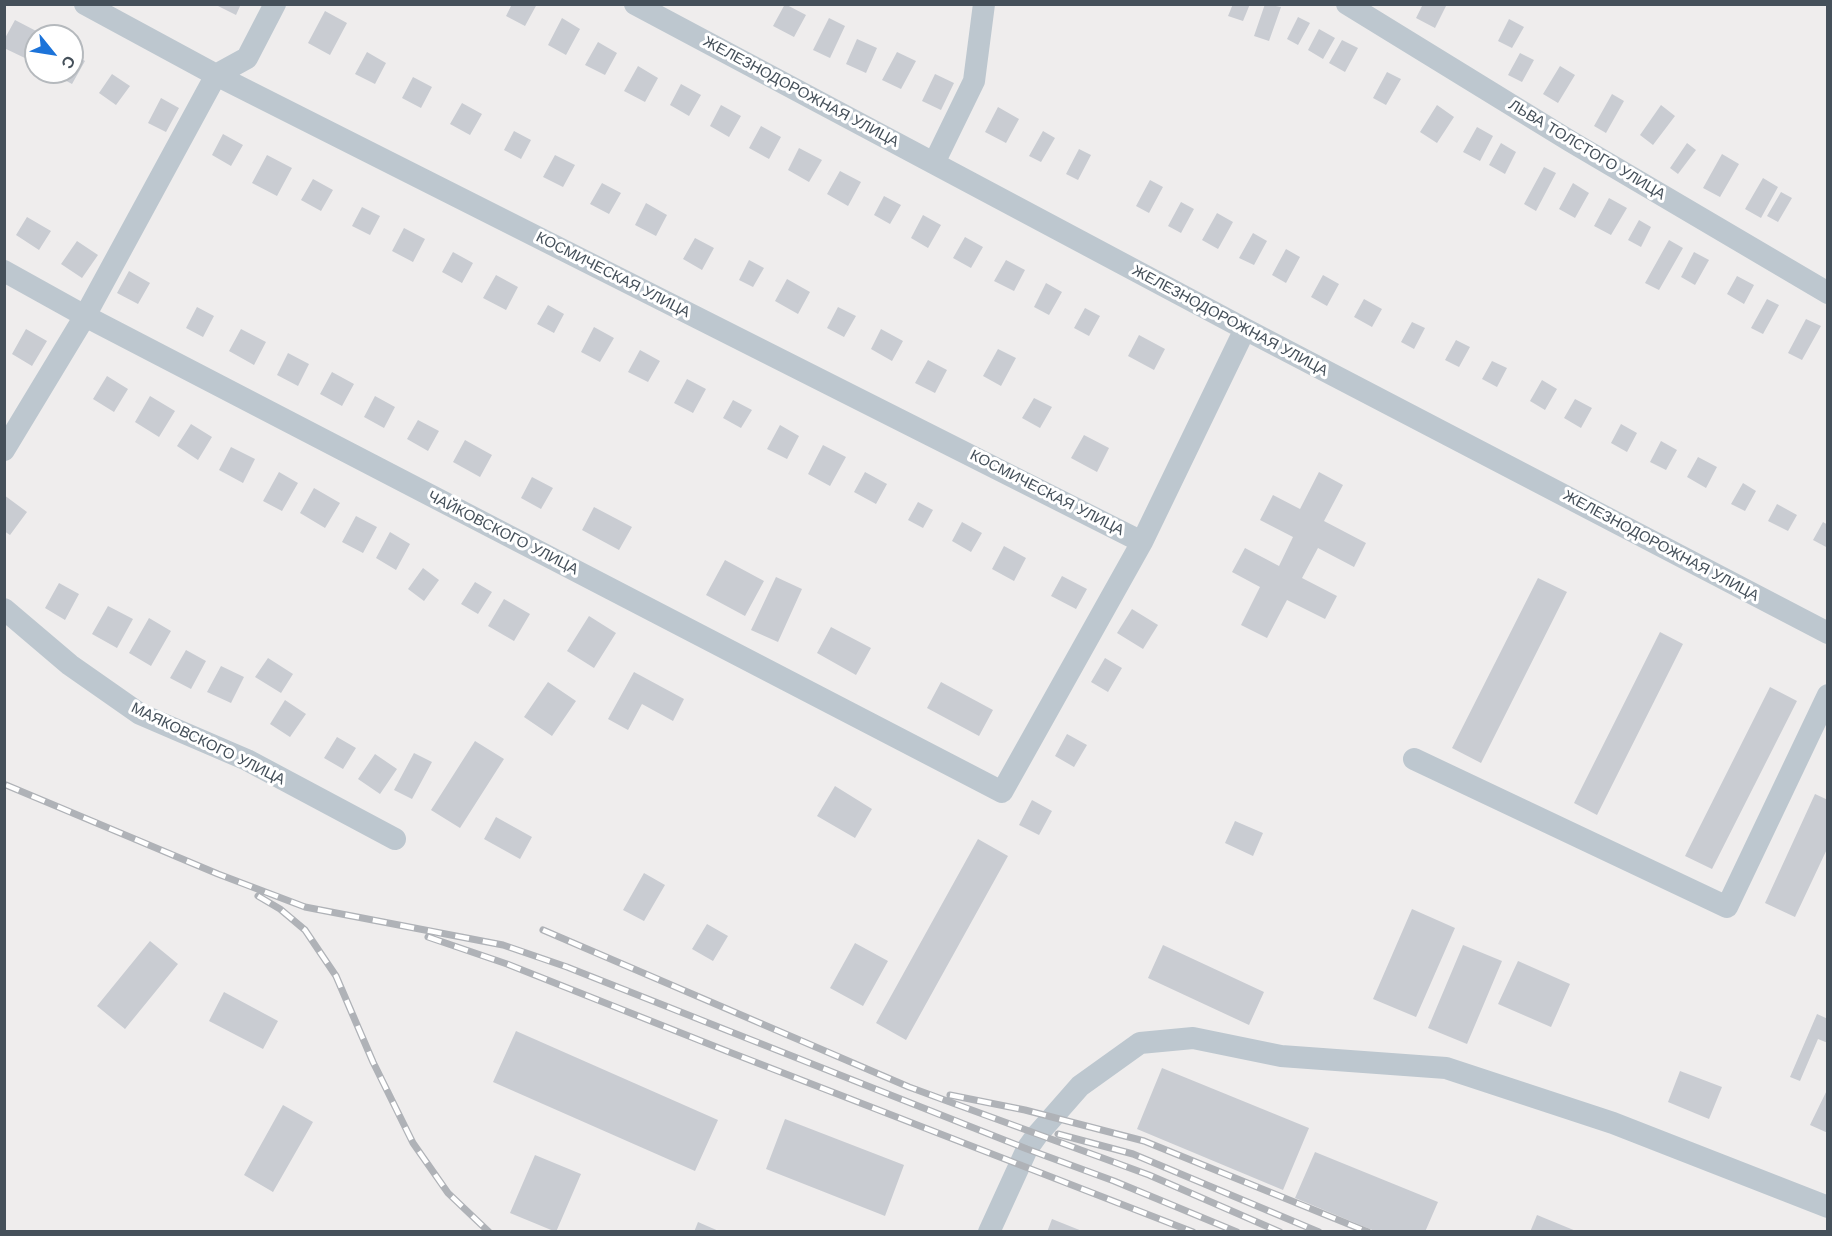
<!DOCTYPE html>
<html>
<head>
<meta charset="utf-8">
<style>
  body { margin:0 }
  #map { position:relative; width:1832px; height:1236px; overflow:hidden; background:#efeded; font-family:"Work Sans",sans-serif }
  canvas { display:block }
  .frame { position:absolute; inset:0; border:6px solid #45505a; pointer-events:none }
  .north { position:absolute; left:24px; top:24px; width:60px; height:60px; box-sizing:border-box; background:#fff; border:2px solid #b5b9bd; border-radius:50%; rotate:120deg; font-size:16px; font-weight:700; line-height:24px; text-align:center; color:#45505a }
  .north::after { content:''; display:block; margin:auto; width:21px; height:27px; background:#1c73d9; clip-path:polygon(50% 0,100% 100%,50% 72%,0 100%) }
</style>
</head>
<body>
<div id="map">
<canvas width="1832" height="1236"></canvas>
<div class="frame"></div>
<div class="north">С</div>
</div>
<script>
const ctx = document.querySelector('canvas').getContext('2d');
ctx.lineJoin = 'round';
function fillPath(path, color) {
  ctx.fillStyle = color;
  ctx.fill(path, 'evenodd');
}
function toPath(rows) {
  const path = new Path2D();
  for (const r of rows) {
    path.moveTo(r[0], r[1]);
    for (let i = 2; i < r.length; i += 2) path.lineTo(r[i], r[i + 1]);
  }
  return path;
}
function stroke(path, color, width, dash) {
  ctx.strokeStyle = color;
  ctx.lineWidth = width;
  ctx.lineCap = dash ? 'butt' : 'round';
  ctx.setLineDash(dash || []);
  ctx.stroke(path);
}
function label(font, color, halo, rows, align = 'center') {
  ctx.font = font + ' "Work Sans",sans-serif';
  ctx.lineWidth = 6;
  ctx.setLineDash([]);
  ctx.textBaseline = 'middle';
  ctx.strokeStyle = halo;
  ctx.fillStyle = color;
  for (const [text, x, y, turn = 0] of rows) {
    ctx.save();
    ctx.translate(x, y);
    ctx.rotate((+turn || 0) * Math.PI / 180);
    ctx.textAlign = isNaN(turn) ? turn : align;
    if (halo) ctx.strokeText(text, 0, 0);
    ctx.fillText(text, 0, 0);
    ctx.restore();
  }
}
const building = toPath([
  [214,4,241,4,236,15],
  [512,4,537,4,525,26,506,16],
  [785,4,806,15,794,37,773,26],
  [1233,4,1250,4,1243,21,1228,16],
  [1265,4,1281,7,1269,41,1254,36],
  [1423,4,1447,4,1435,28,1416,18],
  [325,11,347,23,330,55,308,43],
  [1298,17,1310,23,1298,45,1287,39],
  [562,18,580,29,566,55,548,45],
  [829,18,845,26,830,58,813,50],
  [1509,19,1524,27,1512,48,1498,41],
  [15,20,40,33,38,36,36,36,36,40,27,59,4,48,4,40],
  [1319,29,1335,38,1323,59,1308,50],
  [857,39,877,48,866,73,846,64],
  [1342,40,1358,48,1345,72,1329,63],
  [598,42,617,53,605,75,585,65],
  [367,52,386,63,375,84,355,74],
  [897,52,916,61,901,89,882,80],
  [72,53,85,61,72,84,50,72,72,72],
  [1520,53,1534,60,1522,82,1508,75],
  [638,66,658,78,645,102,624,91],
  [1560,66,1575,75,1558,103,1543,94],
  [1387,72,1401,79,1386,105,1373,98],
  [112,74,130,86,116,105,99,93],
  [935,74,954,83,941,110,922,101],
  [413,77,432,87,421,108,402,98],
  [681,84,701,95,689,116,670,105],
  [1612,94,1624,101,1606,133,1594,126],
  [161,98,179,108,166,132,148,123],
  [462,103,482,114,470,135,450,124],
  [721,105,741,116,729,137,710,126],
  [1437,105,1454,117,1437,143,1420,132],
  [1661,105,1675,116,1653,145,1640,135],
  [998,107,1019,119,1006,143,985,132],
  [761,126,781,137,769,159,749,148],
  [1477,127,1493,136,1480,161,1463,152],
  [514,131,531,140,521,159,504,150],
  [1043,131,1055,138,1041,162,1029,156],
  [223,134,243,145,231,166,212,155],
  [1501,143,1516,152,1505,174,1489,165],
  [1687,143,1696,150,1678,174,1670,168],
  [799,148,822,160,809,182,788,170],
  [1079,149,1091,155,1078,180,1066,174],
  [1722,154,1739,164,1720,197,1703,188],
  [267,155,292,168,277,196,252,183],
  [555,155,575,165,563,187,543,177],
  [1544,167,1556,173,1536,211,1524,204],
  [840,171,861,182,848,206,827,194],
  [1763,178,1778,187,1761,218,1745,209],
  [313,179,333,190,321,211,301,200],
  [1150,180,1163,187,1149,213,1136,206],
  [602,183,621,193,609,214,590,204],
  [1573,183,1589,193,1575,218,1559,209],
  [1781,192,1792,198,1778,222,1767,216],
  [884,196,901,205,890,224,874,215],
  [1609,198,1627,208,1611,235,1594,226],
  [1181,202,1194,209,1181,233,1168,226],
  [646,203,667,215,656,236,635,225],
  [362,207,380,216,370,235,352,226],
  [1217,213,1233,222,1218,249,1202,240],
  [923,215,941,225,928,248,911,238],
  [27,217,51,231,39,250,16,235],
  [1639,220,1651,227,1641,247,1628,240],
  [404,228,425,239,413,262,392,251],
  [1253,233,1267,241,1254,265,1239,258],
  [965,237,983,247,971,268,953,258],
  [695,238,714,248,702,270,683,259],
  [1669,240,1683,248,1659,290,1645,283],
  [77,241,98,255,82,278,61,264],
  [1286,249,1300,257,1286,283,1272,275],
  [453,252,473,263,462,283,442,272],
  [1694,252,1709,260,1695,285,1681,277],
  [749,260,764,268,753,287,739,280],
  [1006,260,1025,270,1014,291,994,281],
  [129,271,150,283,138,304,117,293],
  [496,275,518,287,506,310,483,298],
  [1323,275,1339,284,1327,306,1311,297],
  [1737,276,1754,285,1744,304,1727,294],
  [787,279,810,292,798,314,775,301],
  [1046,283,1062,292,1049,315,1034,307],
  [1364,299,1382,309,1372,327,1354,317],
  [1767,299,1779,305,1763,334,1751,328],
  [548,305,564,314,554,333,537,324],
  [197,307,214,316,203,337,186,328],
  [838,307,856,316,844,337,827,328],
  [1085,308,1100,316,1089,336,1074,328],
  [1806,319,1821,326,1802,360,1788,353],
  [1412,322,1425,328,1414,349,1401,342],
  [594,327,614,338,600,362,581,352],
  [26,329,47,341,32,366,12,354],
  [241,329,266,342,254,365,229,351],
  [881,329,903,341,892,361,871,349],
  [1139,335,1165,349,1154,370,1128,356],
  [1456,340,1470,347,1459,367,1445,360],
  [998,349,1016,358,1001,386,983,376],
  [640,350,660,361,648,382,628,372],
  [288,353,309,364,298,386,277,375],
  [928,360,947,370,935,393,915,383],
  [1492,361,1507,368,1497,387,1482,379],
  [332,372,354,384,342,406,320,394],
  [107,376,128,389,114,412,93,399],
  [687,379,706,389,693,413,674,403],
  [1542,380,1557,389,1545,410,1530,401],
  [150,396,175,411,159,437,135,422],
  [375,396,395,407,384,428,364,417],
  [1034,398,1052,407,1040,428,1022,418],
  [1575,399,1592,408,1581,428,1564,418],
  [733,400,752,410,741,428,723,418],
  [418,420,439,431,428,451,407,439],
  [191,424,212,437,198,460,177,446],
  [1621,424,1637,433,1627,452,1611,443],
  [780,425,799,436,787,459,767,449],
  [1084,435,1109,448,1097,472,1071,458],
  [465,440,492,455,480,477,453,462],
  [1661,441,1677,450,1666,470,1650,462],
  [823,445,846,457,830,486,808,474],
  [231,447,255,459,243,483,219,470],
  [1698,457,1717,467,1706,488,1687,477],
  [279,472,298,483,282,511,263,501],
  [865,472,887,484,876,504,854,492],
  [1319,472,1343,485,1324,521,1366,543,1354,567,1318,548,1302,578,1337,596,1325,619,1287,600,1267,638,1241,625,1260,587,1232,572,1245,548,1279,566,1293,537,1260,520,1273,495,1300,509],
  [532,477,553,488,541,509,521,498],
  [1743,483,1756,491,1745,511,1731,504],
  [314,488,340,503,325,528,300,513],
  [4,495,27,512,10,535,4,531],
  [918,502,933,510,923,528,908,520],
  [1777,504,1797,515,1788,531,1768,521],
  [594,507,632,527,619,550,582,530],
  [356,516,377,527,363,553,342,542],
  [962,522,982,533,971,552,952,541],
  [1823,522,1828,525,1828,548,1813,540],
  [390,532,410,544,396,570,376,558],
  [1004,546,1026,558,1014,581,992,569],
  [725,560,764,581,745,616,706,595],
  [423,568,439,580,424,601,408,589],
  [1062,576,1087,589,1076,609,1051,596],
  [776,577,802,589,778,642,751,630],
  [1538,578,1567,592,1481,763,1452,748],
  [475,582,492,592,478,614,461,604],
  [59,583,79,594,65,620,45,608],
  [504,599,530,614,514,641,488,626],
  [108,606,133,619,117,648,92,634],
  [1132,609,1158,625,1143,649,1117,633],
  [589,616,616,633,594,668,567,651],
  [149,618,171,631,151,666,129,653],
  [831,627,871,648,856,675,817,653],
  [1660,632,1683,644,1597,815,1574,803],
  [186,650,206,661,191,689,170,678],
  [268,658,293,674,281,693,255,677],
  [1105,658,1122,668,1108,692,1091,682],
  [221,666,244,677,231,703,207,692],
  [634,672,684,699,673,721,642,704,628,730,608,719],
  [548,682,576,701,552,736,524,717],
  [941,682,993,710,979,736,927,708],
  [1770,687,1797,701,1712,869,1685,856],
  [285,700,306,714,290,737,270,724],
  [1067,734,1087,745,1074,767,1055,756],
  [337,737,356,748,343,769,324,758],
  [475,741,504,759,460,828,431,810],
  [414,753,432,762,412,799,394,790],
  [375,754,397,769,380,794,358,779],
  [835,786,872,809,855,838,817,816],
  [1815,794,1828,800,1828,847,1795,917,1765,903],
  [1032,800,1052,811,1039,835,1019,825],
  [496,817,532,837,520,859,484,839],
  [1235,821,1263,833,1253,856,1225,843],
  [978,839,1008,856,906,1040,876,1023],
  [644,873,665,885,644,921,623,910],
  [1412,909,1455,928,1416,1017,1373,999],
  [707,924,728,936,713,961,692,949],
  [150,941,178,964,125,1029,97,1006],
  [855,943,888,961,863,1006,830,988],
  [1163,945,1264,992,1249,1025,1148,978],
  [1463,945,1502,961,1467,1044,1428,1028],
  [1518,961,1570,984,1551,1027,1498,1004],
  [224,992,278,1021,263,1049,209,1021],
  [1817,1014,1828,1019,1828,1043,1818,1039,1800,1081,1790,1077],
  [516,1031,718,1120,695,1171,493,1082],
  [1162,1068,1309,1128,1283,1190,1137,1129],
  [1680,1071,1722,1087,1709,1119,1668,1102],
  [1828,1088,1828,1133,1810,1125],
  [283,1105,313,1122,273,1192,244,1175],
  [785,1119,904,1165,885,1216,766,1169],
  [1315,1152,1438,1202,1425,1232,1377,1232,1295,1198],
  [535,1155,581,1174,556,1232,510,1213],
  [1537,1215,1576,1231,1576,1232,1530,1232],
  [1052,1219,1082,1231,1082,1232,1047,1232],
  [698,1222,721,1232,694,1232]
]);
const minor = toPath([
  [85,4,216,75,1142,542],
  [635,4,1245,329,1828,633],
  [1347,4,1570,141,1828,293],
  [934,163,974,81,984,4],
  [4,271,85,316,1002,792,1142,542,1245,329],
  [4,450,85,316,216,75,247,58,275,4],
  [4,609,70,665,140,714,247,760,395,839],
  [1414,759,1727,907,1828,695],
  [989,1232,1027,1149,1037,1135,1080,1086,1140,1043,1193,1038,1281,1056,1446,1068,1613,1123,1828,1207]
]);
const rail = toPath([
  [6,785,218,874,305,907,503,945,567,967,1027,1149,1114,1181,1237,1232],
  [258,896,280,909,305,930,336,976,373,1062,413,1143,448,1193,489,1232],
  [543,930,909,1087,1149,1175,1280,1232],
  [428,937,507,964,724,1050,1193,1232],
  [950,1095,1025,1110,1144,1141,1368,1232],
  [1058,1134,1133,1154,1319,1232]
]);
const streetNames = [
  ["ЖЕЛЕЗНОДОРОЖНАЯ УЛИЦА",801,92,28],
  ["ЛЬВА ТОЛСТОГО УЛИЦА",1587,150,31],
  ["КОСМИЧЕСКАЯ УЛИЦА",613,275,27],
  ["ЖЕЛЕЗНОДОРОЖНАЯ УЛИЦА",1230,321,28],
  ["КОСМИЧЕСКАЯ УЛИЦА",1047,493,27],
  ["ЧАЙКОВСКОГО УЛИЦА",503,533,27],
  ["ЖЕЛЕЗНОДОРОЖНАЯ УЛИЦА",1661,546,28],
  ["МАЯКОВСКОГО УЛИЦА",208,744,26]
];
fillPath(building, '#c9ccd2');
stroke(minor, '#bdc7cf', 22);
stroke(rail, '#afb2b7', 7);
stroke(rail, '#fff', 4.5, [14]);
label('15px', '#45505a', '#fff', streetNames);
</script>
</body>
</html>
